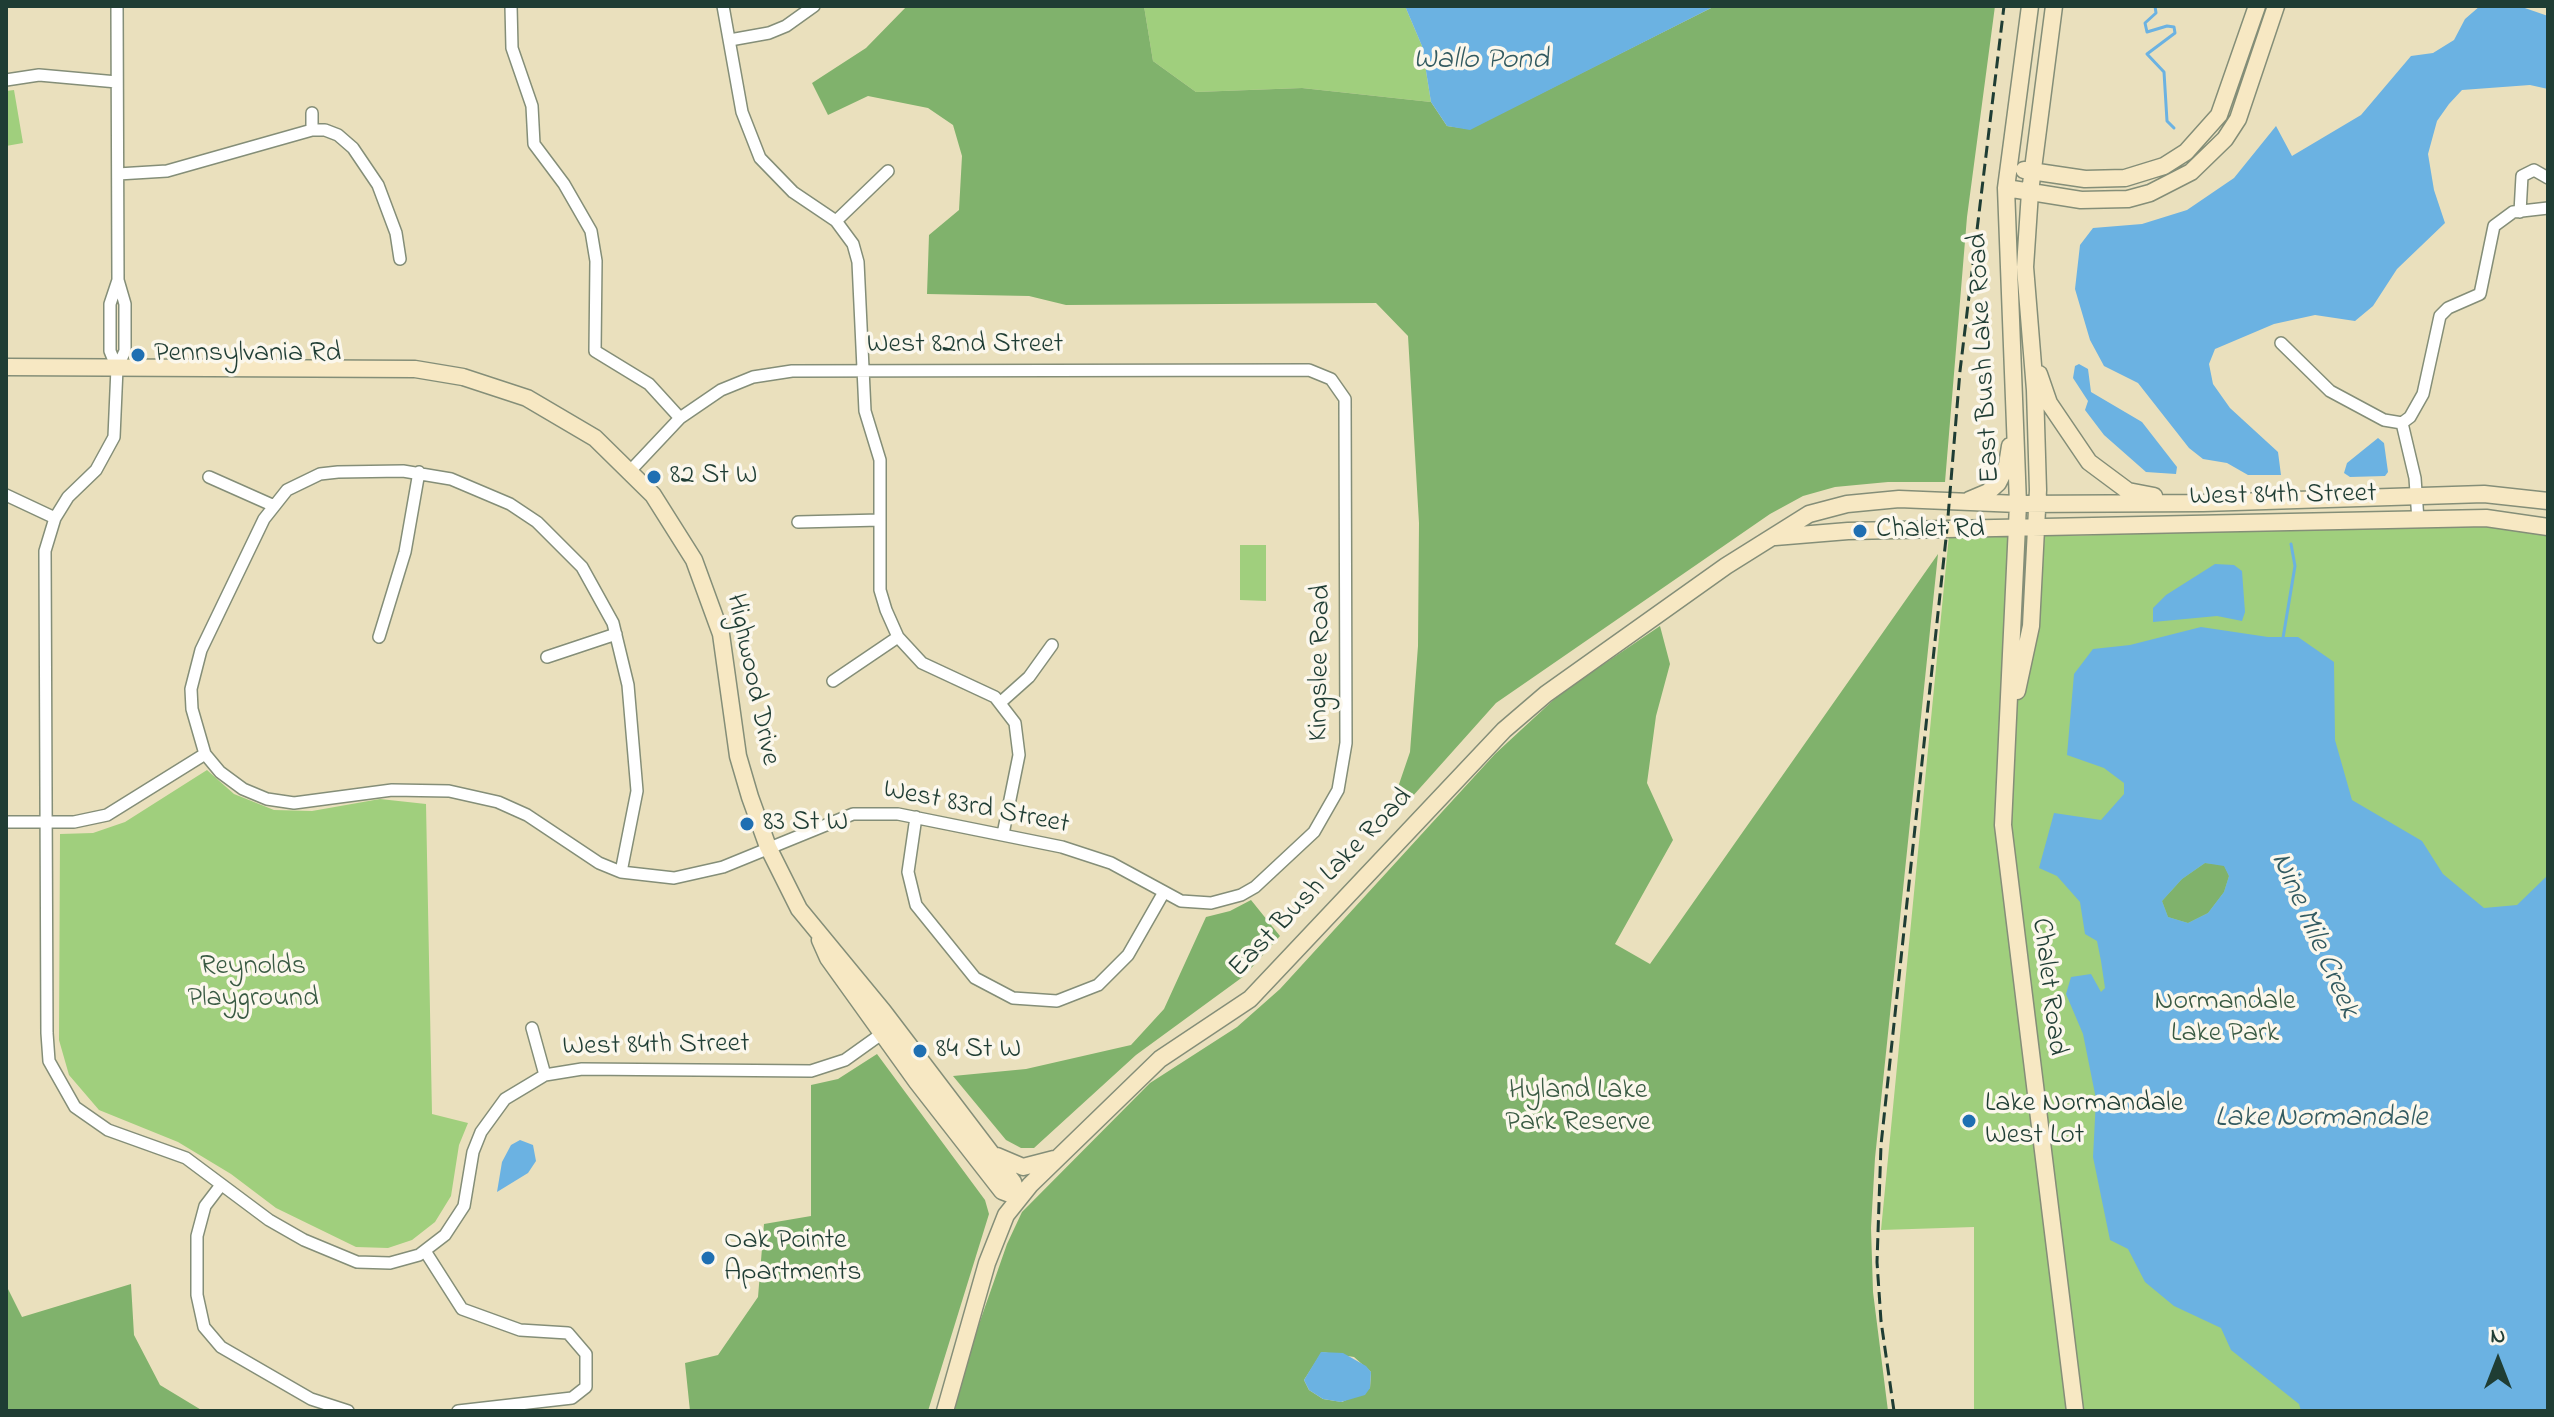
<!DOCTYPE html>
<html>
<head>
<meta charset="utf-8">
<style>
  body { margin:0 }
  #map { position:relative; width:2554px; height:1417px; overflow:hidden; background:#eae0bd; font-family:"Indie Flower",sans-serif }
  canvas { display:block }
  .frame { position:absolute; inset:0; border:8px solid #1f3d34; pointer-events:none }
  .north { position:absolute; left:2458px; top:1321px; width:80px; height:80px; -webkit-text-stroke:6px #fbf7ec; paint-order:stroke; rotate:0deg; font-size:22px; font-weight:700; line-height:32px; text-align:center; color:#1f3d34 }
  .north::after { content:''; display:block; margin:auto; width:28px; height:36px; background:#1f3d34; clip-path:polygon(50% 0,100% 100%,50% 72%,0 100%) }
</style>
</head>
<body>
<div id="map">
<canvas width="2554" height="1417"></canvas>
<div class="frame"></div>
<div class="north">N</div>
</div>
<script>
const ctx = document.querySelector('canvas').getContext('2d');
ctx.lineJoin = 'round';
function fillPath(path, color) {
  ctx.fillStyle = color;
  ctx.fill(path, 'evenodd');
}
function toPath(rows) {
  const path = new Path2D();
  for (const r of rows) {
    path.moveTo(r[0], r[1]);
    for (let i = 2; i < r.length; i += 2) path.lineTo(r[i], r[i + 1]);
  }
  return path;
}
function stroke(path, color, width, dash) {
  ctx.strokeStyle = color;
  ctx.lineWidth = width;
  ctx.lineCap = dash ? 'butt' : 'round';
  ctx.setLineDash(dash || []);
  ctx.stroke(path);
}
function label(font, color, halo, rows, align = 'center') {
  ctx.font = font + ' "Indie Flower",sans-serif';
  ctx.lineWidth = 7;
  ctx.setLineDash([]);
  ctx.textBaseline = 'middle';
  ctx.strokeStyle = halo;
  ctx.fillStyle = color;
  for (const [text, x, y, turn = 0] of rows) {
    ctx.save();
    ctx.translate(x, y);
    ctx.rotate((+turn || 0) * Math.PI / 180);
    ctx.textAlign = isNaN(turn) ? turn : align;
    if (halo) ctx.strokeText(text, 0, 0);
    ctx.fillText(text, 0, 0);
    ctx.restore();
  }
}
const green = toPath([
  [1144,6,1405,6,1422,46,1431,102,1302,88,1196,92,1153,61],
  [14,90,23,143,6,146,6,91],
  [2490,523,2548,533,2548,1411,1974,1411,1974,1227,1881,1230,1949,535,2065,536],
  [1240,545,1266,545,1266,601,1240,600],
  [207,770,234,794,274,810,312,811,380,799,426,804,432,1114,468,1123,459,1145,451,1196,435,1222,412,1240,388,1248,356,1247,276,1208,231,1174,178,1142,99,1110,69,1075,59,1040,60,834,93,833,125,822]
]);
const forest = toPath([
  [907,6,1144,6,1153,61,1196,92,1302,88,1431,102,1447,126,1470,129,1715,6,1995,6,1967,217,1945,482,1888,482,1835,487,1803,496,1770,514,1496,703,1403,807,1396,793,1410,752,1418,646,1419,523,1408,336,1376,303,1066,305,1029,296,927,294,929,235,959,210,962,156,953,125,928,108,868,96,828,115,812,83,866,48],
  [1938,554,1875,1158,1871,1228,1873,1292,1888,1411,953,1411,971,1347,1007,1244,1022,1212,1150,1083,1237,1027,1280,989,1495,754,1561,693,1660,626,1670,664,1656,716,1647,783,1673,840,1615,944,1650,964],
  [1322,1352,1354,1357,1371,1372,1370,1388,1342,1402,1323,1399,1309,1390,1304,1380],
  [2205,863,2224,865,2229,876,2224,892,2208,913,2188,923,2168,917,2162,901,2182,879],
  [1251,900,1280,936,1244,976,1136,1055,1034,1148,1021,1148,1006,1140,953,1076,1026,1069,1131,1045,1164,1009,1206,917,1230,911],
  [877,1054,985,1200,989,1214,928,1411,690,1411,685,1363,718,1355,758,1297,764,1224,811,1216,811,1085,838,1079],
  [131,1284,134,1335,160,1385,203,1411,6,1411,6,1285,22,1317]
]);
const water = toPath([
  [1405,6,1715,6,1470,130,1447,126,1431,102,1422,46],
  [2480,6,2519,6,2548,16,2548,89,2530,85,2462,90,2449,104,2437,121,2428,154,2434,190,2445,223,2397,269,2373,306,2355,321,2315,315,2274,324,2215,349,2209,364,2213,384,2230,408,2278,452,2281,475,2248,475,2227,463,2203,459,2189,448,2138,383,2104,366,2090,340,2075,289,2080,245,2093,228,2142,224,2187,210,2234,178,2276,126,2292,156,2361,115,2411,56,2433,53,2454,40,2465,19],
  [2079,364,2088,369,2091,392,2142,422,2177,467,2176,474,2146,472,2104,435,2085,410,2088,401,2073,378,2075,366],
  [2378,438,2384,443,2388,472,2385,476,2350,477,2344,473,2347,463],
  [2215,564,2234,565,2242,571,2245,612,2242,621,2217,616,2153,622,2153,608,2166,595],
  [2201,627,2268,637,2298,637,2334,662,2335,740,2352,800,2422,841,2443,874,2484,908,2517,905,2548,875,2548,1411,2301,1411,2299,1404,2231,1350,2221,1328,2174,1306,2145,1282,2128,1249,2110,1240,2093,1157,2096,1099,2083,1034,2066,994,2071,977,2091,974,2101,992,2105,988,2101,961,2097,941,2085,934,2080,902,2057,876,2039,868,2054,813,2101,820,2124,794,2124,783,2104,768,2067,755,2074,674,2093,649,2130,645],
  [2205,863,2224,866,2229,876,2224,892,2208,913,2188,923,2168,917,2162,901,2182,879],
  [520,1140,533,1145,536,1161,528,1173,497,1192,502,1162,511,1145],
  [1321,1352,1343,1353,1366,1366,1371,1372,1370,1388,1365,1395,1341,1402,1323,1399,1309,1390,1304,1380]
]);
const stream = toPath([
  [2155,6,2156,13,2145,23,2147,32,2167,26,2174,27,2175,33,2147,54,2164,72,2167,121,2174,128],
  [2283,638,2295,566,2291,544]
]);
const street = toPath([
  [511,6,512,48,532,106,534,144,564,184,591,231,596,261,595,351,649,384,680,418],
  [723,6,742,112,760,158,793,192,836,221,853,244,858,262,865,411,880,460,880,590,886,610,898,637,922,663,995,697,1015,723,1019,755,1003,834],
  [730,40,769,33,786,26,814,6],
  [6,80,39,75,117,82],
  [312,130,312,113],
  [118,174,167,171,312,130,325,130,338,135,353,148,378,185,396,233,400,259],
  [2520,212,2522,176,2534,170,2548,178],
  [836,221,888,171],
  [118,280,110,304,110,351,117,368,114,437,96,470,68,497,55,518,45,551,47,1033,49,1061,75,1107,108,1130,186,1158,269,1220,304,1240,357,1262,390,1263,419,1255,445,1235,464,1206,473,1152,481,1132,505,1099,545,1075,582,1069,811,1071,845,1060,887,1030],
  [2281,343,2330,391,2384,420,2402,423],
  [117,368,125,351,125,304,118,280,117,6],
  [2402,423,2410,417,2423,394,2440,316,2448,308,2480,294,2494,226,2513,212,2548,208],
  [2402,423,2415,478,2418,520],
  [209,477,272,505],
  [6,495,55,518],
  [798,522,880,520],
  [379,637,405,552,419,472],
  [547,657,616,634],
  [833,681,898,637],
  [1001,702,1029,677,1052,645],
  [916,817,908,872,916,905,975,978,1013,998,1057,1001,1098,985,1128,955,1164,892],
  [6,822,74,822,107,815,205,754],
  [621,872,637,791,628,685,613,623,582,567,537,522,510,504,451,479,403,471,338,472,320,474,287,490,264,519,201,650,191,689,192,709,205,754,220,772,243,789,267,799,294,803,392,790,449,791,498,802,527,815,599,863,621,872,674,878,723,867,853,814,898,814,1062,847,1111,863,1181,901,1211,903,1241,895,1255,887,1314,832,1338,790,1346,743,1345,399,1331,379,1309,370,792,371,753,377,721,390,680,418,631,470],
  [532,1028,545,1075],
  [221,1185,205,1206,197,1236,197,1295,204,1327,221,1347,311,1399,348,1411],
  [425,1251,462,1309,520,1330,568,1333,586,1354,586,1387,572,1398,458,1411]
]);
const secondary = toPath([
  [2030,6,2006,188,2018,504,2003,825,2075,1411],
  [2024,170,2085,179,2125,178,2164,166,2186,152,2219,115,2257,6],
  [2006,188,2081,200,2128,199,2150,193,2191,172,2225,139,2238,119,2276,6],
  [6,367,415,369,463,377,527,398,595,438,653,495,694,560,721,634,738,756,750,797,768,847,799,909,883,1011,1013,1182,1018,1197],
  [2039,374,2049,403,2089,462,2128,491,2154,496],
  [1969,500,1988,492,1998,483,2007,465,2010,446],
  [1775,537,1848,531,2486,518,2548,527],
  [2017,691,2031,626,2038,490,2035,390,2025,267,2030,192,2054,6],
  [820,940,828,958,917,1082,1002,1191,1018,1197],
  [997,1156,1023,1167,1054,1159],
  [945,1411,987,1263,1006,1215,1030,1185,1160,1059,1250,999,1504,730,1546,694,1726,566,1809,514,1847,504,1899,499,2018,504,2203,503,2484,494,2548,501]
]);
const rail = toPath([
  [1894,1411,1881,1321,1877,1262,1881,1145,1947,529,1960,371,2004,6]
]);
const markers = [
  [138,355,8,"#1f6fb2"],
  [654,477,8,"#1f6fb2"],
  [1860,531,8,"#1f6fb2"],
  [747,824,8,"#1f6fb2"],
  [920,1051,8,"#1f6fb2"],
  [1969,1121,8,"#1f6fb2"],
  [708,1258,8,"#1f6fb2"]
];
const streetNames = [
  ["West 82nd Street",965,346],
  ["East Bush Lake Road",1986,358,-93],
  ["West 84th Street",2283,497,-1],
  ["Kingslee Road",1322,663,-89],
  ["Highwood Drive",751,680,78],
  ["West 83rd Street",976,809,11],
  ["East Bush Lake Road",1322,884,-46],
  ["Chalet Road",2047,987,83],
  ["West 84th Street",656,1047,-1]
];
const poiNames = [
  ["Pennsylvania Rd",154,355],
  ["82 St W",670,477],
  ["Chalet Rd",1876,531],
  ["83 St W",763,824],
  ["84 St W",936,1051],
  ["Lake Normandale",1985,1105],
  ["West Lot",1985,1137],
  ["Oak Pointe",724,1242],
  ["Apartments",724,1274]
];
const parkNames = [
  ["Reynolds",253,968],
  ["Playground",253,1000],
  ["Normandale",2225,1003],
  ["Lake Park",2225,1035],
  ["Hyland Lake",1578,1092],
  ["Park Reserve",1578,1124]
];
const waterNames = [
  ["Wallo Pond",1481,62],
  ["Nine Mile Creek",2313,936,66],
  ["Lake Normandale",2321,1120]
];
fillPath(green, '#a0cf7d');
fillPath(forest, '#80b26c');
fillPath(water, '#6bb2e2');
stroke(stream, '#6bb2e2', 3);
stroke(street, '#848e78', 14);
stroke(secondary, '#848e78', 19);
stroke(street, '#fff', 11);
stroke(secondary, '#f7e8c3', 16);
stroke(rail, '#1f3d34', 3, [12, 6]);
for (const [x, y, r, color] of markers) {
  const dot = new Path2D();
  dot.arc(x, y, r, 0, 2 * Math.PI);
  ctx.fillStyle = color;
  ctx.fill(dot);
  stroke(dot, '#fbf7ec', 3);
}
label('28px', '#1f3d34', '#fbf7ec', streetNames);
label('28px', '#1f3d34', '#fbf7ec', poiNames, 'left');
label('28px', '#395a43', '#fbf7ec', parkNames);
label('italic 30px', '#325a60', '#fbf7ec', waterNames);
</script>
</body>
</html>
